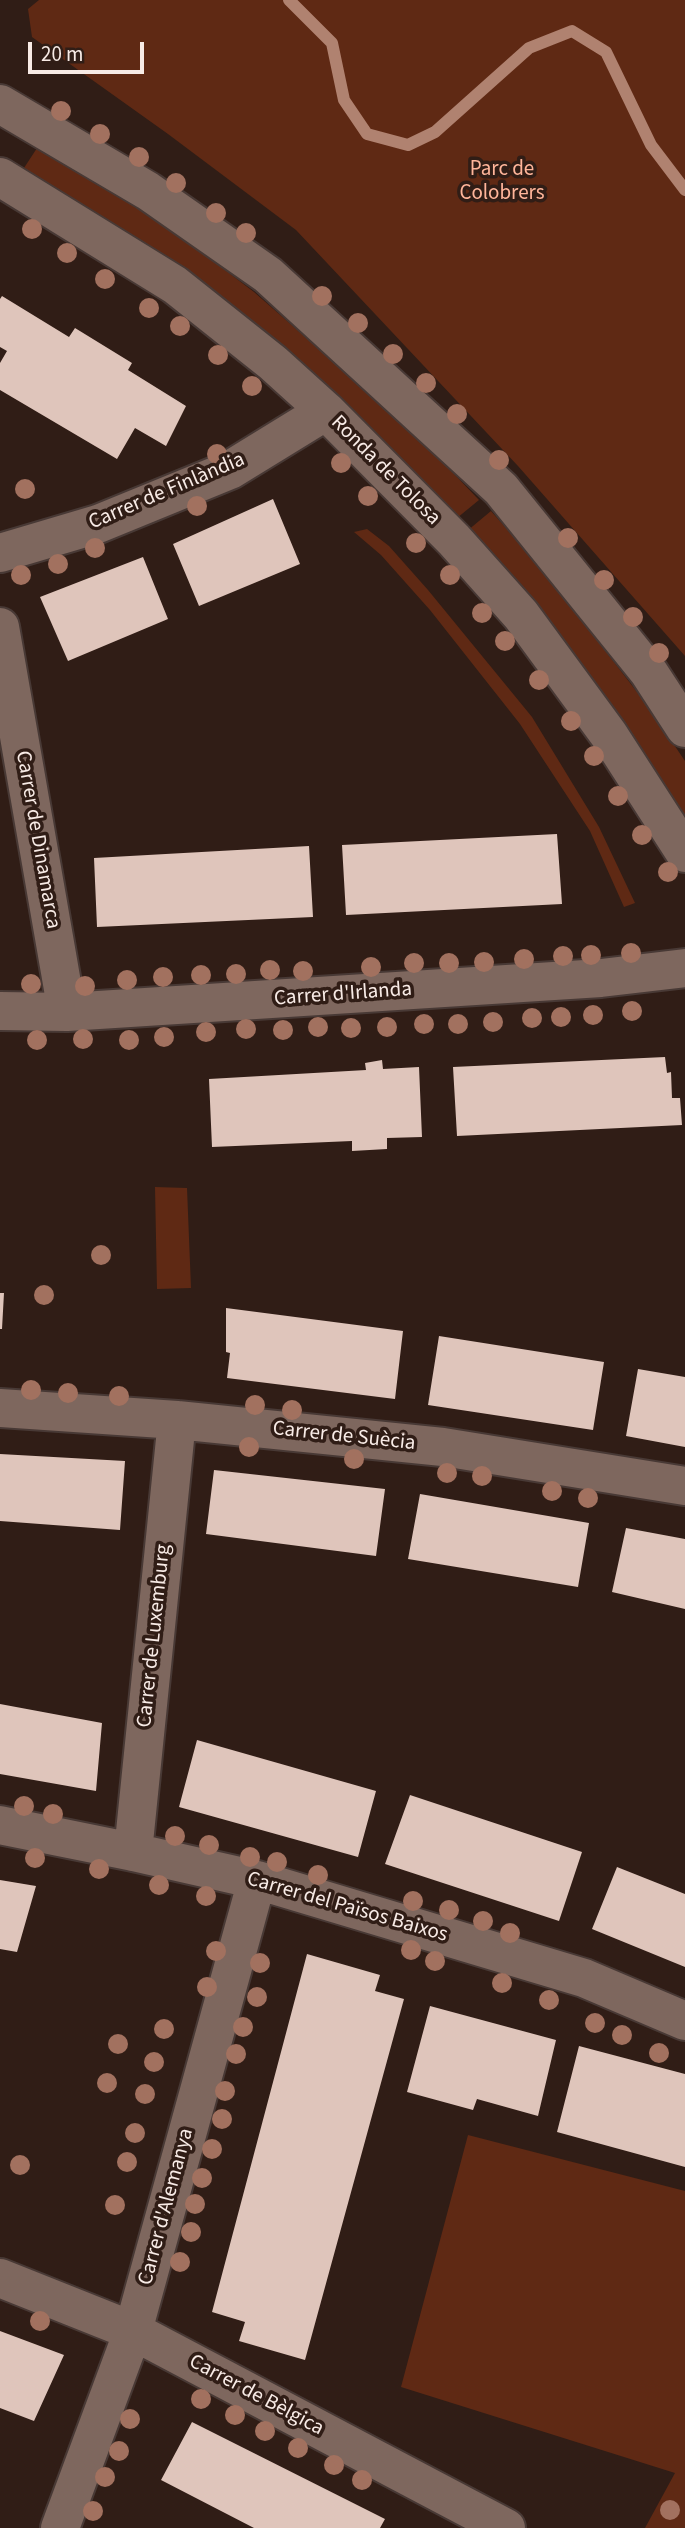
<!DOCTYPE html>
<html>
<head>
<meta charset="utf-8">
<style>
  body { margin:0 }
  #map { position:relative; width:685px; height:2528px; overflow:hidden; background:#301d16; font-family:"Source Sans 3",sans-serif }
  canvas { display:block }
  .scale { position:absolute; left:28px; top:42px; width:116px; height:32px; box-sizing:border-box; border:4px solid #f8ebe6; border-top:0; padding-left:9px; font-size:21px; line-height:24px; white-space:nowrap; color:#f8ebe6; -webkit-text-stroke:5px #301d16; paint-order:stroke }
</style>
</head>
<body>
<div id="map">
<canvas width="685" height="2528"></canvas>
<div class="scale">20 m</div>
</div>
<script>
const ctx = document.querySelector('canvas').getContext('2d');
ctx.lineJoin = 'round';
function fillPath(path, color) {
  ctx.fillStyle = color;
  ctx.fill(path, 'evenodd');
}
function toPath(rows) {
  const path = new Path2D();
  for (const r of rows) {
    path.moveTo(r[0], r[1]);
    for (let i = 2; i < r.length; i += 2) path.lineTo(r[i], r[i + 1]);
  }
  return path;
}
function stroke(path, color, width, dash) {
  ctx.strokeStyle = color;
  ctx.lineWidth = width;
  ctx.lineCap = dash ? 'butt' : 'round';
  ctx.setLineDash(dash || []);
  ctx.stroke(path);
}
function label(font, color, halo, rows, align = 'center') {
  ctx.font = font + ' "Source Sans 3",sans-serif';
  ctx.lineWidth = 7;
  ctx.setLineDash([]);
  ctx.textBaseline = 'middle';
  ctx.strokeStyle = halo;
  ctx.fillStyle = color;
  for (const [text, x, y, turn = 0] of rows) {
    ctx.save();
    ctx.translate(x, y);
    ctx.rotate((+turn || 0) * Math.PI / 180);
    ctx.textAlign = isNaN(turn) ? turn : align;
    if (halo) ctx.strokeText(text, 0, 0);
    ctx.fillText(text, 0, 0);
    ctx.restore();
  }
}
const green = toPath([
  [39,0,685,0,685,656,518,466,296,230,168,134,32,37,28,9],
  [39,145,167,226,254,292,415,433,479,500,457,518,444,502,335,399,160,256,24,168],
  [491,511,544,571,647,705,685,761,685,825,467,531],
  [367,529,389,546,428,590,532,717,599,827,635,903,624,907,590,831,520,724,430,610,381,555,354,532],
  [155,1187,187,1188,191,1288,157,1289],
  [468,2135,685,2191,685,2528,645,2528,675,2473,401,2387]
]);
const stream = toPath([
  [289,0,332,43,344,100,367,134,408,145,435,132,529,48,572,31,606,52,651,145,685,190]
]);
const building = toPath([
  [2,296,69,337,75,328,132,363,128,370,186,406,166,446,135,428,117,459,0,390,0,363,7,351,0,347,0,299],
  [273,499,300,564,199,606,173,544],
  [143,557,168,619,68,661,40,597],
  [557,834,562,904,346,915,342,845],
  [309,846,313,917,97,927,94,858],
  [665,1057,667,1073,671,1072,672,1098,680,1098,682,1125,457,1136,453,1067],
  [382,1060,383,1069,419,1067,422,1137,387,1138,387,1149,352,1151,352,1141,212,1147,209,1079,366,1070,365,1063],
  [0,1293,4,1293,2,1329,0,1329],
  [226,1308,403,1331,395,1399,227,1378,230,1353,226,1352],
  [439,1336,604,1362,593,1430,428,1405],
  [638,1369,685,1377,685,1447,626,1436],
  [0,1454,125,1461,120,1530,0,1521],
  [214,1470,385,1489,376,1556,206,1534],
  [420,1494,589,1523,578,1587,408,1559],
  [626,1528,685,1539,685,1609,612,1592],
  [0,1704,102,1723,96,1791,0,1774],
  [197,1740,376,1791,358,1857,179,1807],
  [410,1795,582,1852,559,1921,385,1864],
  [617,1867,685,1894,685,1967,592,1929],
  [0,1880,36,1886,17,1952,0,1949],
  [307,1954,380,1975,375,1991,404,1999,305,2360,239,2341,245,2322,212,2312],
  [430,2006,556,2040,538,2116,477,2099,473,2110,407,2092],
  [579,2046,685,2074,685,2167,557,2132],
  [0,2331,64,2355,34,2421,0,2408],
  [192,2422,385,2519,380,2528,254,2528,161,2480]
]);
const minor = toPath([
  [0,104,148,191,268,275,501,489,648,671,685,728],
  [0,177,175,285,273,363,326,411,454,540,521,615,609,735,685,853],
  [0,553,98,524,230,470,326,411],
  [0,627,67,1012],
  [0,1011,67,1012,601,978,685,968],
  [0,1408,177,1420,443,1447,685,1486],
  [0,1825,133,1852,257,1880,584,1978,685,2021],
  [133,1852,177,1420],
  [0,2278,133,2331,506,2528],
  [60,2528,133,2331,257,1880]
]);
const trees = [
  [61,111],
  [100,134],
  [139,157],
  [176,183],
  [216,213],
  [32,229],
  [246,233],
  [67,253],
  [105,279],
  [322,296],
  [149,308],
  [358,323],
  [180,326],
  [393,354],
  [218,355],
  [426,383],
  [252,386],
  [457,414],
  [217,454],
  [499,460],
  [341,463],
  [25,489],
  [368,496],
  [197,506],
  [568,538],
  [416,543],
  [95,548],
  [58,564],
  [21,575],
  [450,575],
  [604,580],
  [482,613],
  [633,617],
  [505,641],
  [659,653],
  [539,680],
  [571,721],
  [594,756],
  [618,796],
  [642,835],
  [668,872],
  [631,953],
  [591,955],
  [563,956],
  [524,959],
  [484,962],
  [414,963],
  [449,963],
  [371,967],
  [270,970],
  [303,971],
  [236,974],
  [201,975],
  [163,977],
  [127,980],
  [31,984],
  [85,986],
  [632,1011],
  [593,1015],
  [561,1017],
  [532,1018],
  [493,1022],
  [424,1024],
  [458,1024],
  [318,1027],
  [387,1027],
  [351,1028],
  [246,1029],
  [283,1030],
  [206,1032],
  [164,1037],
  [83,1039],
  [37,1040],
  [129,1040],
  [101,1255],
  [44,1295],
  [31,1390],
  [68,1393],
  [119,1396],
  [255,1405],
  [292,1410],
  [249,1447],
  [354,1459],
  [447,1473],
  [482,1476],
  [552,1491],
  [588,1498],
  [24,1806],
  [53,1814],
  [175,1836],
  [209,1845],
  [250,1857],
  [35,1858],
  [277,1862],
  [99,1869],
  [318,1875],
  [159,1885],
  [206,1896],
  [413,1901],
  [449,1910],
  [483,1921],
  [510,1933],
  [411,1950],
  [216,1951],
  [435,1961],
  [260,1963],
  [502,1983],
  [207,1987],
  [257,1997],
  [549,2000],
  [595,2023],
  [243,2027],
  [164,2029],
  [622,2035],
  [118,2044],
  [659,2053],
  [236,2054],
  [154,2062],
  [107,2083],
  [225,2091],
  [145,2094],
  [222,2119],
  [135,2133],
  [212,2149],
  [127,2162],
  [20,2165],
  [202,2178],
  [195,2204],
  [115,2205],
  [191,2232],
  [180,2262],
  [40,2321],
  [201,2399],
  [235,2415],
  [130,2419],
  [265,2431],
  [298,2448],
  [119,2451],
  [334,2465],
  [105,2477],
  [362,2480],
  [670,2510],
  [93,2511]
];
const parkNames = [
  ["Parc de",502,170],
  ["Colobrers",502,194]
];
const streetNames = [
  ["Ronda de Tolosa",385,471,45],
  ["Carrer de Finlàndia",167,492,-23],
  ["Carrer de Dinamarca",37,840,80],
  ["Carrer d'Irlanda",343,995,-4],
  ["Carrer de Suècia",344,1437,6],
  ["Carrer de Luxemburg",155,1636,-84],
  ["Carrer del Països Baixos",347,1908,16],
  ["Carrer d'Alemanya",167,2207,-75],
  ["Carrer de Bèlgica",256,2396,28]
];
fillPath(green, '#5f2914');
stroke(stream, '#b08270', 12);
fillPath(building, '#dfc5bb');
stroke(minor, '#483935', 42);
stroke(minor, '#7e675e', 38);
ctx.fillStyle = '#a2715f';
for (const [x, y] of trees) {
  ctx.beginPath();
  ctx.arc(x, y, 10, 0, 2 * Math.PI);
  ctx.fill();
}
label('21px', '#ffb59a', '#301d16', parkNames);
label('21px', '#f8ebe6', '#301d16', streetNames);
</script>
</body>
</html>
